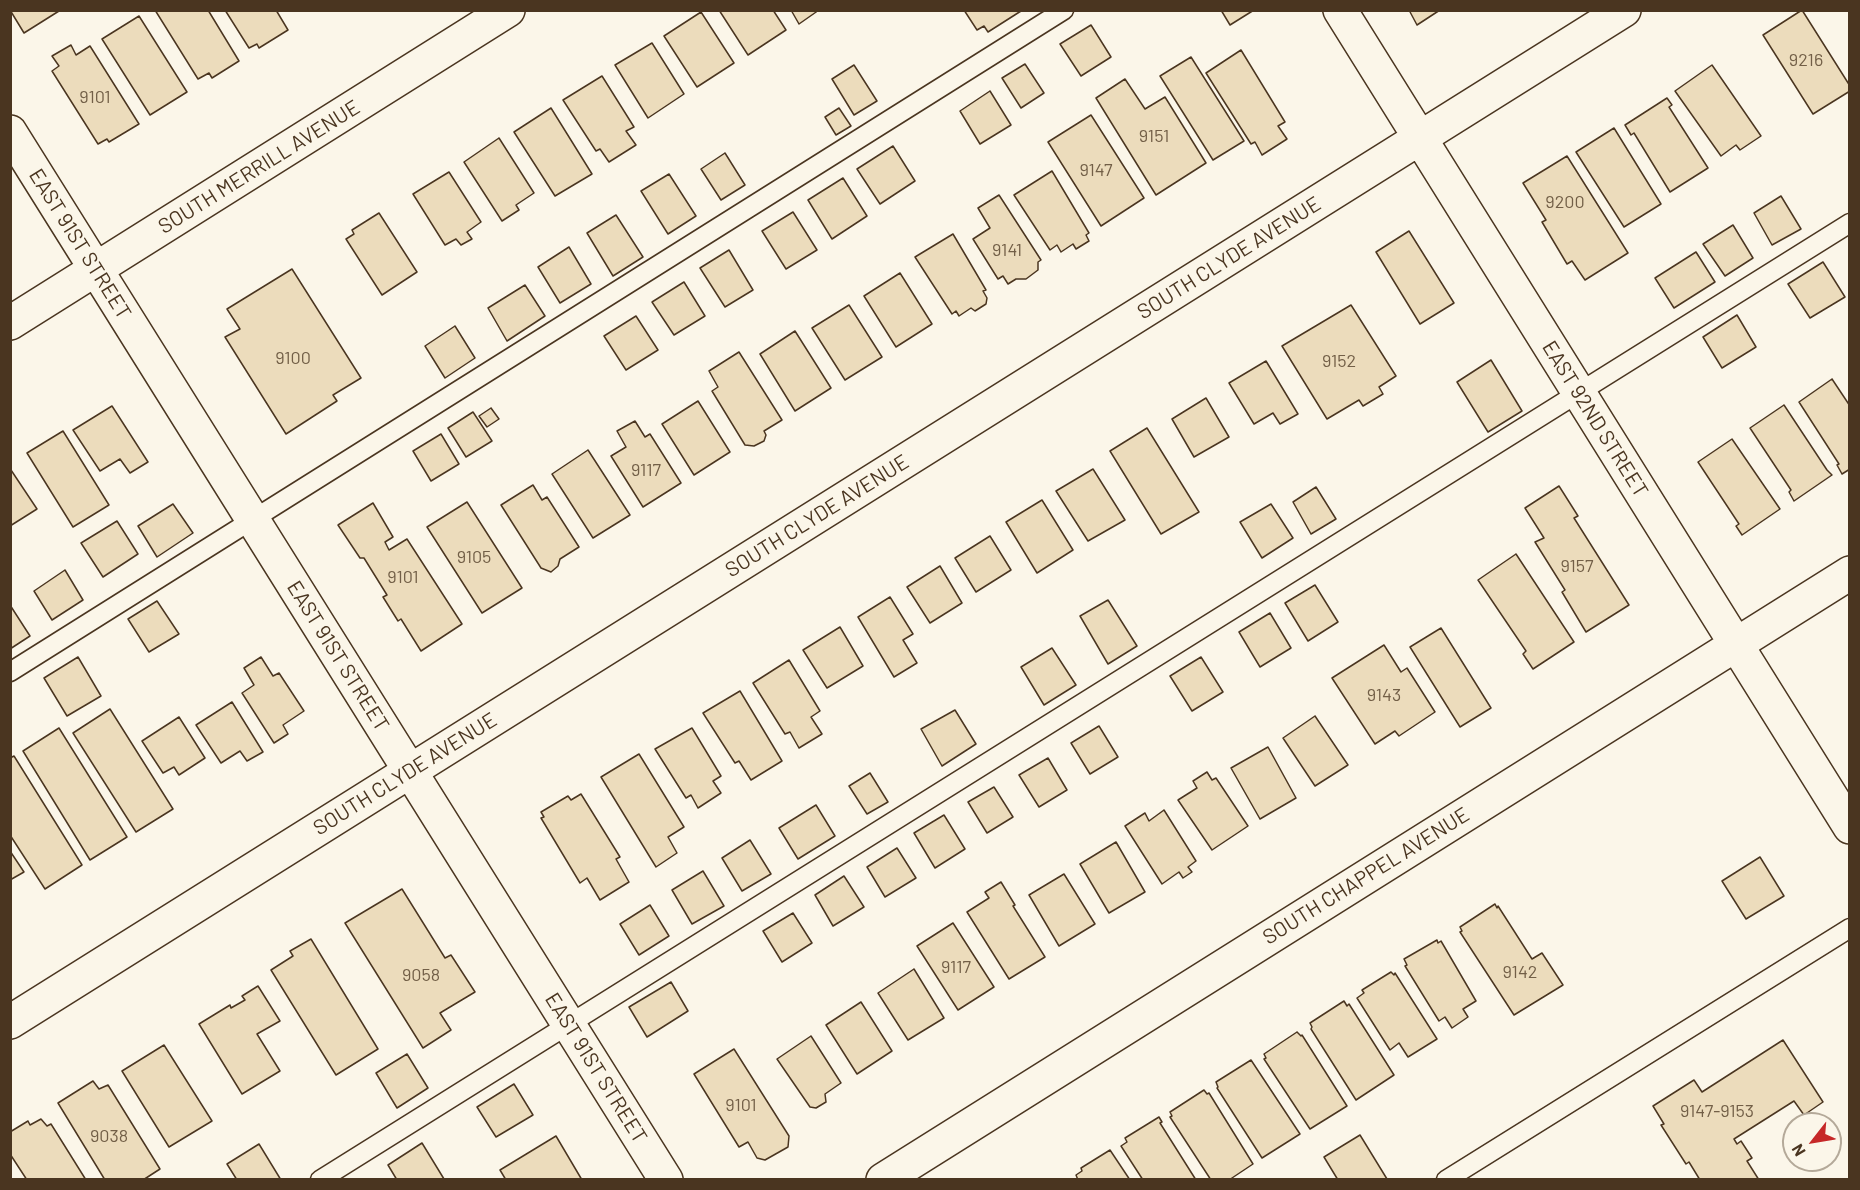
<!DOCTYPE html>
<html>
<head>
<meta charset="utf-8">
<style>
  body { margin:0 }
  #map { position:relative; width:1860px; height:1190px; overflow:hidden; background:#fbf6e9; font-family:Barlow,sans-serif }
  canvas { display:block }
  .frame { position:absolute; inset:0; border:12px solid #4a3520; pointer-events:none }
  .north { position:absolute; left:1782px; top:1112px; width:60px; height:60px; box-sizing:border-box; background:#fbf6e9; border:2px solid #b4a999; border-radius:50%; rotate:239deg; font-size:16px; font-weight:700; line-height:24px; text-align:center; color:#4a3520 }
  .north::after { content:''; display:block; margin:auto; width:21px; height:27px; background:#c62828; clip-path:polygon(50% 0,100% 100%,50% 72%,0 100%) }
</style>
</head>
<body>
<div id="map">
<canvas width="1860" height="1190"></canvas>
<div class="frame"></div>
<div class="north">N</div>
</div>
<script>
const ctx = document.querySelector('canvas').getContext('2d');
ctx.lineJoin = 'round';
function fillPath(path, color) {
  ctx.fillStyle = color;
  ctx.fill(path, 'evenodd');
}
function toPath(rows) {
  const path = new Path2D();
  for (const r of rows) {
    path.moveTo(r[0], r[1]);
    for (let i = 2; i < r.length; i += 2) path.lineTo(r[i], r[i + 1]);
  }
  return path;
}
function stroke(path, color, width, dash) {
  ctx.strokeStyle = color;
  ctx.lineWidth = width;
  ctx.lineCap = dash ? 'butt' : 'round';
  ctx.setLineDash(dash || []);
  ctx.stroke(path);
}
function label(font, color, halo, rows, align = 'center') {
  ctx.font = font + ' Barlow,sans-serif';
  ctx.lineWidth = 4.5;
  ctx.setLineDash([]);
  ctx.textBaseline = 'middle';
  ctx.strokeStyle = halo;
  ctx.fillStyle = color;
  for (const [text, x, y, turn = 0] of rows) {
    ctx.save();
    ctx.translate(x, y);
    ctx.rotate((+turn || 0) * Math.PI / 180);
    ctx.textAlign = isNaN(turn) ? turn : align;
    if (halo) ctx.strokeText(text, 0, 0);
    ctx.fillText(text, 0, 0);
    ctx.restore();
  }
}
const building = toPath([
  [10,10,59,10,59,11,24,33,10,10],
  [155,10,208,10,239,61,212,78,209,73,198,79,155,10],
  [225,10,276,10,288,30,259,48,257,44,249,48,225,10],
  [719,10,773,10,786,30,748,55,719,10],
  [791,10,819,10,799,24,791,10],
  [964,10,1021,10,1021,11,988,32,984,26,977,30,964,10],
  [1221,10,1254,10,1230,25,1221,10],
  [1409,10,1440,10,1417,25,1409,10],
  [1802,10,1850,86,1850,91,1813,114,1763,35,1802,10],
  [701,12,734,63,697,87,664,36,701,12],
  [139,16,187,92,150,115,102,39,139,16],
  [1091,25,1111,57,1081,76,1060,44,1091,25],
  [652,43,684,94,648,118,615,65,652,43],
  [71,45,76,55,90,46,139,124,109,142,107,139,98,144,52,71,59,66,52,56,71,45],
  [1241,50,1285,122,1278,126,1287,139,1262,155,1255,142,1251,144,1206,73,1241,50],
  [1191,57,1244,141,1213,160,1160,76,1191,57],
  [1025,64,1044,93,1021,108,1002,78,1025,64],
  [854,65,877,101,854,115,832,79,854,65],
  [1712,65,1761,136,1740,150,1736,145,1721,156,1675,91,1712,65],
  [602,76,634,127,626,131,636,145,609,162,600,149,596,151,563,100,602,76],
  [1125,79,1145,109,1165,97,1206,163,1156,195,1096,98,1125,79],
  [990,91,1011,125,980,144,960,111,990,91],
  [1667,98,1672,105,1669,107,1708,168,1670,192,1634,133,1631,135,1625,125,1667,98],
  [551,108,592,174,555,196,514,132,551,108],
  [839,108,851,126,836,135,825,117,839,108],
  [1091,115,1144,198,1101,226,1048,142,1091,115],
  [1614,128,1661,204,1624,227,1576,152,1614,128],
  [499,138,534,193,516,205,519,210,502,221,464,162,499,138],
  [893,146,915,181,880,204,857,169,893,146],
  [725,153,745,185,721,200,701,169,725,153],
  [1567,156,1628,253,1585,280,1572,261,1567,264,1542,222,1546,220,1523,183,1567,156],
  [1052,171,1089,233,1086,235,1089,241,1076,249,1073,244,1061,252,1057,245,1050,250,1014,195,1052,171],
  [449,172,481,222,467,232,472,239,461,245,456,239,445,245,413,194,449,172],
  [669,174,696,216,668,234,641,191,669,174],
  [843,178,867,216,832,239,808,200,843,178],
  [999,195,1041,260,1038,262,1038,270,1026,279,1016,279,1008,284,1003,276,998,279,973,239,990,228,978,208,999,195],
  [1781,196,1801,229,1772,245,1754,213,1781,196],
  [793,212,817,250,786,269,762,231,793,212],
  [379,213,417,272,382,295,346,239,354,234,352,230,379,213],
  [616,215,643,257,613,276,587,233,616,215],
  [1733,225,1753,258,1725,276,1703,244,1733,225],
  [1409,231,1454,303,1420,324,1376,252,1409,231],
  [953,234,986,290,983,291,987,298,986,304,975,311,971,308,959,316,956,311,952,314,915,257,953,234],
  [569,247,591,284,560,303,538,267,569,247],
  [729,250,753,290,725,307,700,268,729,250],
  [1696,252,1715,282,1674,308,1655,278,1696,252],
  [1823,262,1845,297,1810,318,1788,284,1823,262],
  [292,269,361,378,333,395,337,401,286,434,225,337,240,329,227,309,292,269],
  [900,273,932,324,896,347,864,296,900,273],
  [684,282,705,316,674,335,652,302,684,282],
  [525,285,545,316,507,341,488,308,525,285],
  [849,305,882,357,845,380,812,328,849,305],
  [1351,305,1396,376,1379,387,1383,394,1363,406,1359,400,1327,419,1282,346,1351,305],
  [1737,315,1756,347,1722,368,1703,337,1737,315],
  [636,316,658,350,626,370,604,336,636,316],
  [455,326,475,358,445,378,425,346,455,326],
  [795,331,831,388,795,411,760,354,795,331],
  [739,352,782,420,764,431,766,435,764,441,754,446,745,445,712,391,718,387,709,371,739,352],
  [1491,360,1522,411,1488,432,1457,382,1491,360],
  [1266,361,1298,414,1280,424,1273,413,1254,424,1229,383,1266,361],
  [1832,379,1850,406,1850,469,1842,474,1837,465,1839,464,1799,402,1832,379],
  [1206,398,1229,437,1194,457,1172,419,1206,398],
  [698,401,730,452,694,475,662,424,698,401],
  [1784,405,1827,470,1832,475,1794,501,1789,492,1791,490,1750,428,1784,405],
  [112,406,148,462,130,473,120,459,100,471,73,430,112,406],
  [491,408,499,419,487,427,479,416,491,408],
  [473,412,492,441,466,457,448,428,473,412],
  [635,421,645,437,650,434,681,483,643,507,611,456,626,447,617,431,635,421],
  [1147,428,1199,512,1161,534,1110,451,1147,428],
  [63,431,109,505,73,527,27,453,63,431],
  [441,434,459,464,431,481,413,451,441,434],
  [1732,439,1780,509,1742,535,1736,526,1739,524,1698,462,1732,439],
  [588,450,630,515,593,538,552,474,588,450],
  [1093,469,1125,520,1088,541,1056,491,1093,469],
  [11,470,37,509,10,526,10,471,11,470],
  [533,485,542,500,547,497,579,547,560,559,558,566,551,572,541,568,501,505,533,485],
  [1559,486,1578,516,1574,518,1629,605,1586,632,1562,592,1565,590,1535,542,1544,538,1525,508,1559,486],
  [1316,487,1336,519,1311,534,1293,502,1316,487],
  [1042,500,1073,550,1037,573,1006,522,1042,500],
  [467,502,522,588,482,613,427,527,467,502],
  [373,503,393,537,385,542,389,550,407,539,462,624,421,651,401,619,398,621,383,597,387,595,364,558,360,558,338,525,373,503],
  [173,504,193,533,157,557,138,526,173,504],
  [1271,504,1293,538,1262,558,1240,522,1271,504],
  [117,521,138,554,103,577,81,543,117,521],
  [990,536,1011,570,976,592,955,558,990,536],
  [1516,554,1574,642,1533,669,1523,654,1526,651,1478,580,1516,554],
  [940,566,962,603,930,623,907,587,940,566],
  [65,570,83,600,52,620,34,591,65,570],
  [1315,585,1338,622,1308,641,1285,603,1315,585],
  [890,597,913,634,903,640,917,663,894,677,858,617,890,597],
  [1108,600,1137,646,1108,664,1080,616,1108,600],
  [157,601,179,634,149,652,128,619,157,601],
  [10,605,30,636,10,649,10,605],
  [1270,613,1291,648,1260,667,1239,632,1270,613],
  [840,627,863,666,827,688,803,650,840,627],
  [1441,628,1491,708,1460,727,1410,647,1441,628],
  [1384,645,1401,672,1407,668,1435,712,1399,736,1395,731,1375,744,1332,678,1384,645],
  [1052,648,1076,685,1044,705,1021,667,1052,648],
  [78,657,101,696,67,716,44,678,78,657],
  [261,657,273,676,279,673,304,711,283,725,288,734,274,743,242,693,254,685,244,668,261,657],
  [1201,657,1223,692,1192,711,1170,676,1201,657],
  [789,660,820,711,811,717,822,734,799,748,790,732,785,734,753,683,789,660],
  [740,691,782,761,751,780,739,761,735,763,703,713,740,691],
  [232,702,263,752,247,761,240,751,221,763,196,725,232,702],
  [110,709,173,809,136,832,73,733,110,709],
  [955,710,976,744,942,766,921,729,955,710],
  [1315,716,1348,765,1315,786,1283,738,1315,716],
  [179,717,205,758,179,775,174,767,163,773,142,741,179,717],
  [1099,726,1118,757,1090,774,1071,743,1099,726],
  [59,728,127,837,90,860,23,751,59,728],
  [692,728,721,776,713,781,721,793,698,808,691,795,686,798,655,749,692,728],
  [1268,747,1296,798,1260,819,1231,768,1268,747],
  [639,754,684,827,668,837,677,853,656,867,601,777,639,754],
  [14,756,82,865,45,889,10,835,10,758,14,756],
  [1048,758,1067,790,1039,807,1019,775,1048,758],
  [1207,772,1212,780,1216,778,1248,826,1212,850,1178,800,1197,788,1193,781,1207,772],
  [870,773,888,802,867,814,849,786,870,773],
  [994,787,1013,817,987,833,968,802,994,787],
  [581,794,620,857,616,859,629,882,600,900,587,878,580,883,541,818,544,817,541,812,568,796,571,800,581,794],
  [816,805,835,836,798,859,779,828,816,805],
  [1164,810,1196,861,1188,867,1192,872,1183,878,1179,872,1162,884,1125,826,1145,813,1149,821,1164,810],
  [944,815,965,849,935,868,914,833,944,815],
  [750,840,771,874,742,891,722,858,750,840],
  [1116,842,1145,892,1109,913,1080,864,1116,842],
  [897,848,916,878,885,897,867,867,897,848],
  [10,851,24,872,10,880,10,851],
  [1760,857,1784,896,1746,919,1722,881,1760,857],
  [703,871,724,906,692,924,672,890,703,871],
  [1064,874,1095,924,1059,946,1029,895,1064,874],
  [844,876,864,907,833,926,815,895,844,876],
  [1001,882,1015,905,1013,906,1045,957,1009,979,967,912,989,898,985,892,1001,882],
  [402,889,445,958,451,955,475,992,440,1013,451,1030,423,1048,345,923,402,889],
  [1495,904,1497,908,1498,906,1532,959,1542,953,1563,985,1514,1015,1460,932,1462,931,1460,927,1495,904],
  [650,905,669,936,639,955,620,924,650,905],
  [793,913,812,943,782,962,763,931,793,913],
  [953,923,994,987,958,1010,917,946,953,923],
  [311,939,378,1049,336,1075,271,970,293,956,290,951,311,939],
  [1437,940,1438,943,1441,941,1476,1001,1463,1009,1468,1017,1452,1028,1445,1017,1439,1021,1405,966,1407,965,1404,959,1437,940],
  [914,969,944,1018,908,1040,878,993,914,969],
  [1391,972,1394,975,1395,973,1437,1039,1408,1057,1399,1043,1390,1050,1357,998,1364,993,1362,990,1391,972],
  [671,982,688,1011,647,1037,629,1007,671,982],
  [258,986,280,1021,257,1034,280,1071,242,1094,199,1024,230,1005,231,1008,245,1000,242,996,258,986],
  [1344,1001,1347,1006,1349,1004,1394,1075,1356,1100,1311,1029,1312,1027,1310,1023,1344,1001],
  [861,1002,892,1051,857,1074,826,1025,861,1002],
  [1297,1032,1301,1036,1302,1035,1347,1106,1310,1129,1264,1059,1266,1058,1264,1054,1297,1032],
  [811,1036,841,1083,825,1094,826,1102,816,1108,810,1107,777,1059,811,1036],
  [1783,1040,1823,1102,1804,1115,1794,1101,1734,1139,1737,1144,1741,1141,1752,1158,1747,1161,1759,1180,1700,1180,1689,1162,1686,1164,1661,1125,1664,1124,1653,1106,1694,1080,1702,1092,1783,1040],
  [164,1045,212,1121,169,1147,122,1071,164,1045],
  [734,1049,789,1136,788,1147,765,1160,757,1158,748,1142,739,1147,694,1074,734,1049],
  [407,1054,428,1088,397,1108,376,1073,407,1054],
  [1251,1060,1300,1134,1262,1158,1217,1088,1218,1087,1216,1082,1251,1060],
  [93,1081,99,1089,108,1085,160,1169,143,1180,105,1180,58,1103,93,1081],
  [514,1084,533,1115,496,1137,477,1107,514,1084],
  [1204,1090,1207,1094,1209,1093,1253,1164,1229,1180,1211,1180,1170,1117,1172,1116,1170,1112,1204,1090],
  [1159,1117,1162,1122,1160,1123,1196,1180,1143,1180,1121,1146,1127,1142,1125,1138,1159,1117],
  [41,1119,47,1126,51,1124,86,1180,27,1180,10,1154,10,1132,28,1121,30,1125,41,1119],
  [1360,1135,1387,1179,1387,1180,1338,1180,1324,1157,1360,1135],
  [556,1136,582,1180,506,1180,500,1170,556,1136],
  [422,1143,444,1179,397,1180,388,1165,422,1143],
  [259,1144,281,1180,237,1180,227,1164,259,1144],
  [1110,1150,1130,1180,1078,1180,1076,1175,1082,1171,1081,1168,1110,1150]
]);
const lane = toPath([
  [10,672,1064,10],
  [320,1180,1850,223],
  [1446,1180,1850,928]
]);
const street = toPath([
  [1340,10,1850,827],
  [10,132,666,1180],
  [10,323,508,10],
  [10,1022,1624,10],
  [883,1180,1850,573]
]);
const numberNames = [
  ["9216",1806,60],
  ["9101",95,97],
  ["9151",1154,136],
  ["9147",1096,170],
  ["9200",1565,202],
  ["9141",1007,250],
  ["9100",293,358],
  ["9152",1339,361],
  ["9117",646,470],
  ["9105",474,557],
  ["9157",1577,566],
  ["9101",403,577],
  ["9143",1384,695],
  ["9117",956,967],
  ["9142",1520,972],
  ["9058",421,975],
  ["9101",741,1105],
  ["9147-9153",1717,1111],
  ["9038",109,1136]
];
const streetNames = [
  ["SOUTH MERRILL AVENUE",259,167,-32],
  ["EAST 91ST STREET",80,244,58],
  ["SOUTH CLYDE AVENUE",1229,258,-32],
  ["EAST 92ND STREET",1595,419,58],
  ["SOUTH CLYDE AVENUE",817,516,-32],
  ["EAST 91ST STREET",338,656,58],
  ["SOUTH CLYDE AVENUE",405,774,-32],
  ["SOUTH CHAPPEL AVENUE",1366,876,-32],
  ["EAST 91ST STREET",596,1068,58]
];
fillPath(building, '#ecdcbc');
stroke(building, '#4a3520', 1.5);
stroke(lane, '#4a3520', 21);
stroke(street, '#4a3520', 36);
stroke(lane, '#fbf6e9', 18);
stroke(street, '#fbf6e9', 33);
label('18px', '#725f47', null, numberNames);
label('21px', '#4a3520', '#fbf6e9', streetNames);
</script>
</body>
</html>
